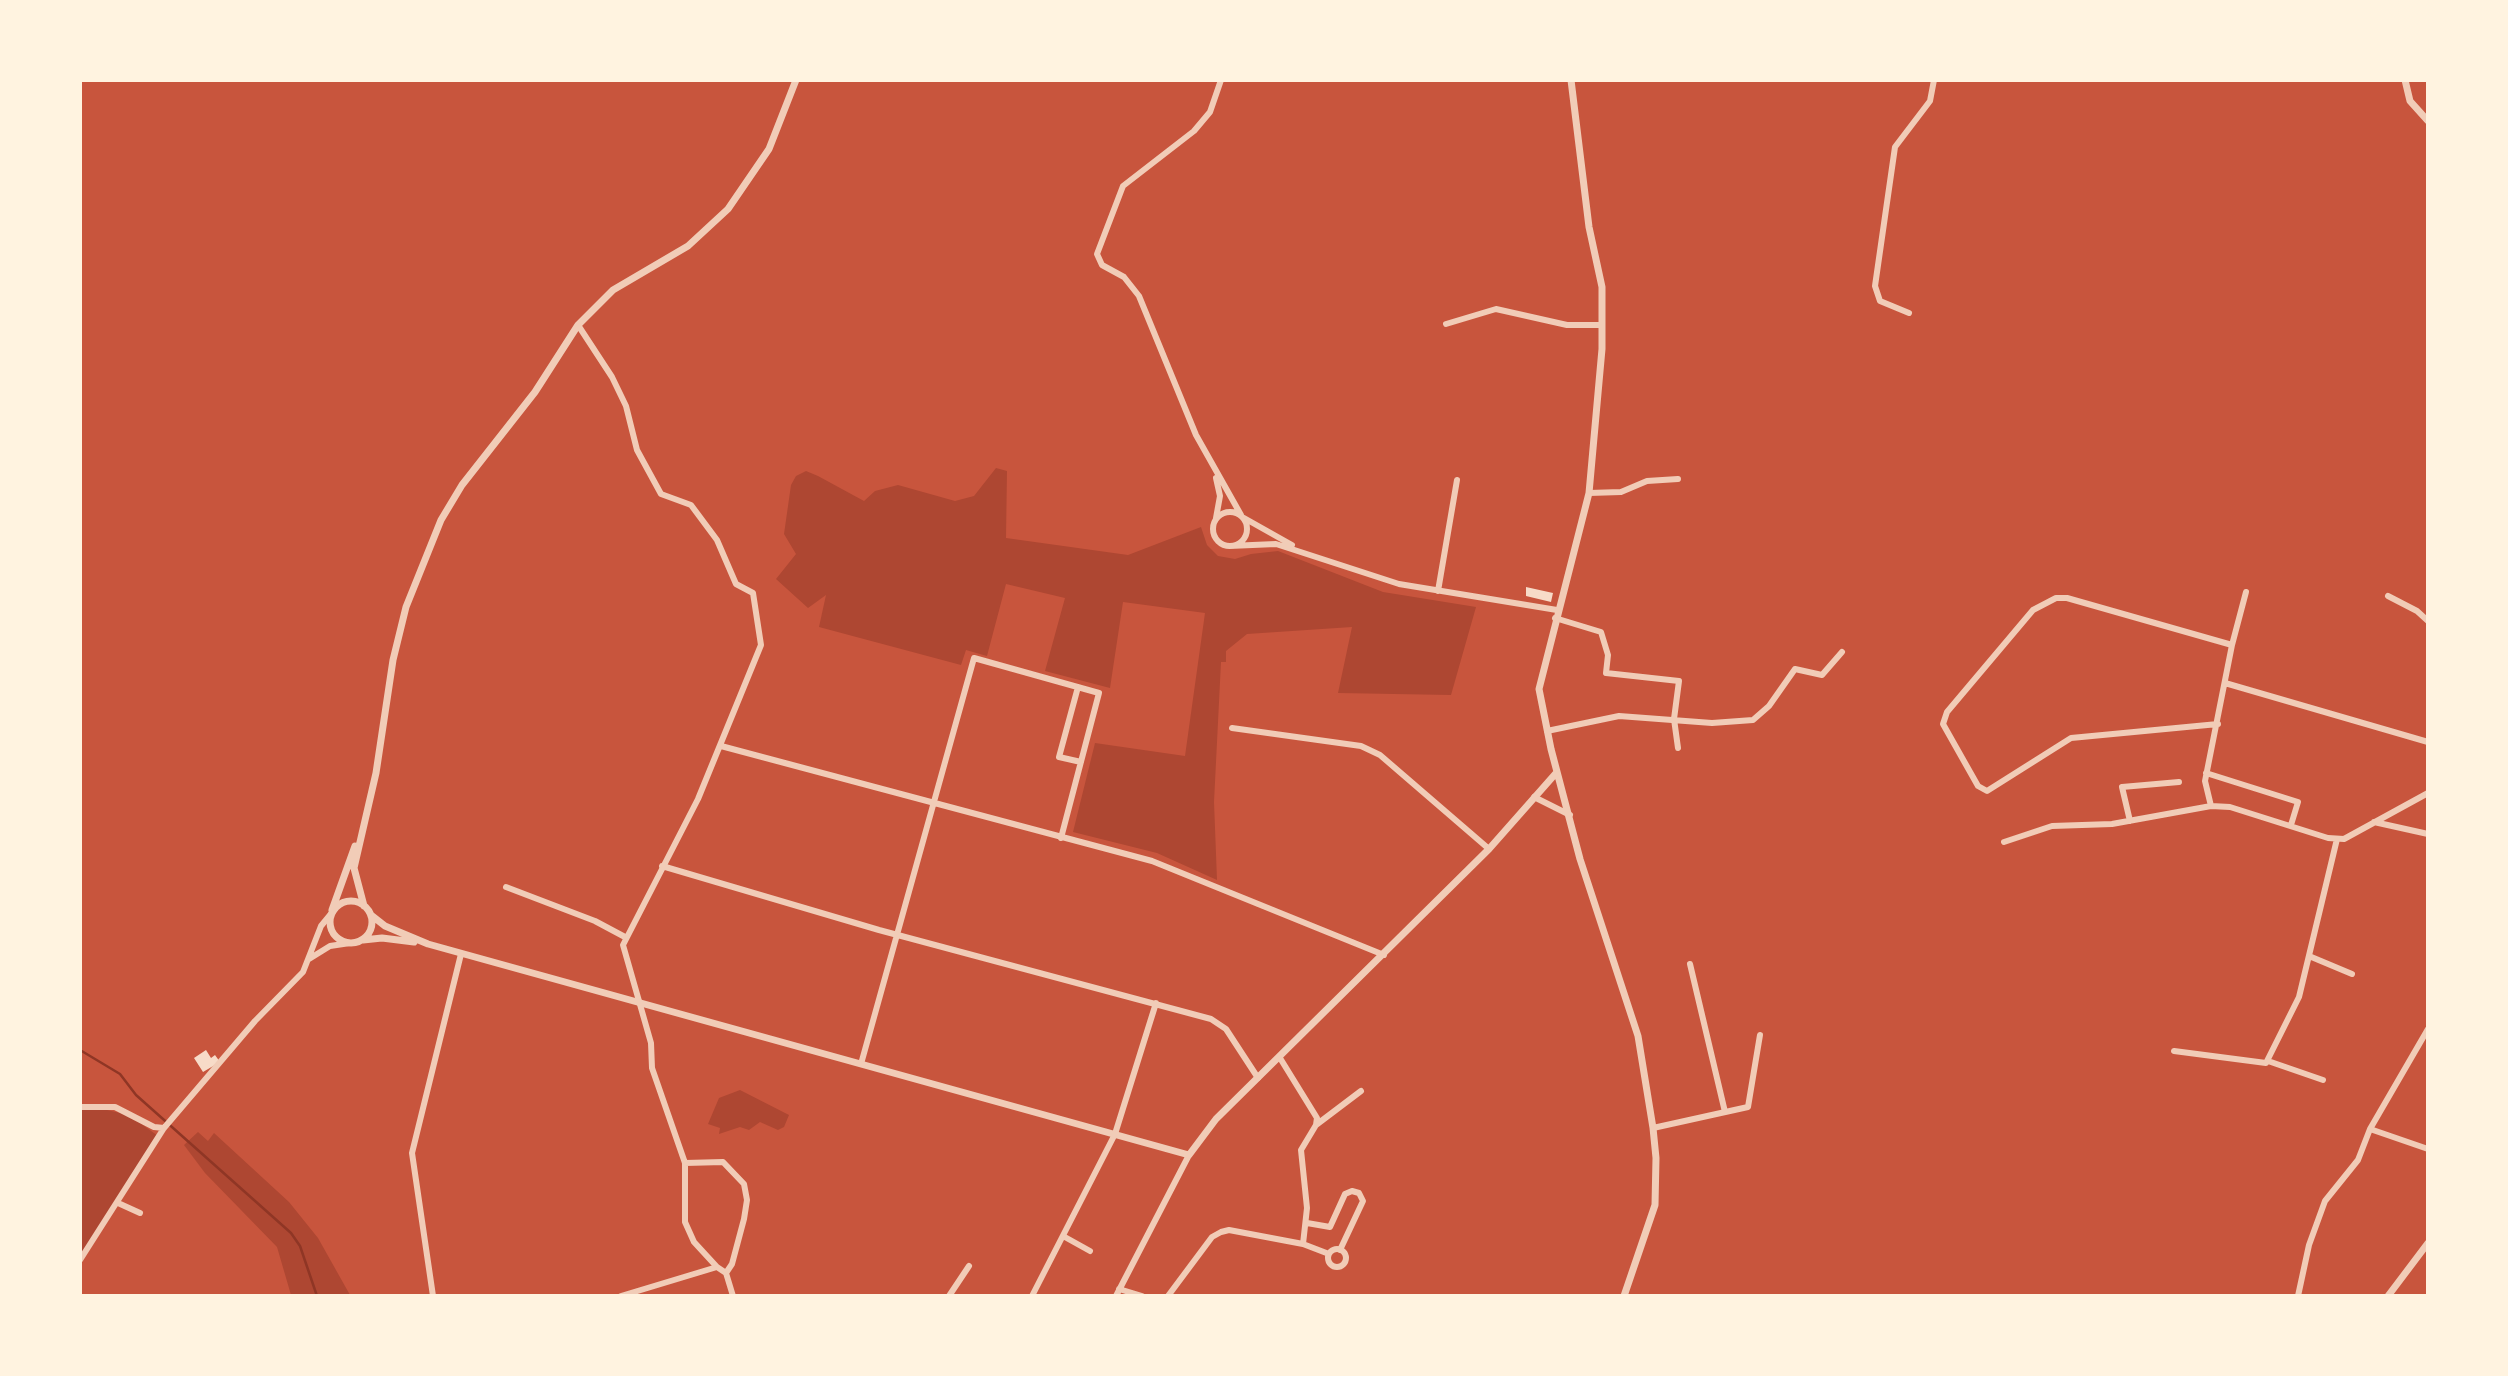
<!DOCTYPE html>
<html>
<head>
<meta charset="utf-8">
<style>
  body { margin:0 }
  #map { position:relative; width:2508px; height:1376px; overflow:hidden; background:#c8553d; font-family:Karla,sans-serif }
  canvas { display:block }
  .frame { position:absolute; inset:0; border:82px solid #fff3e0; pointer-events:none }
</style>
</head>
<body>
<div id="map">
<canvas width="2508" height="1376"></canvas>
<div class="frame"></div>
</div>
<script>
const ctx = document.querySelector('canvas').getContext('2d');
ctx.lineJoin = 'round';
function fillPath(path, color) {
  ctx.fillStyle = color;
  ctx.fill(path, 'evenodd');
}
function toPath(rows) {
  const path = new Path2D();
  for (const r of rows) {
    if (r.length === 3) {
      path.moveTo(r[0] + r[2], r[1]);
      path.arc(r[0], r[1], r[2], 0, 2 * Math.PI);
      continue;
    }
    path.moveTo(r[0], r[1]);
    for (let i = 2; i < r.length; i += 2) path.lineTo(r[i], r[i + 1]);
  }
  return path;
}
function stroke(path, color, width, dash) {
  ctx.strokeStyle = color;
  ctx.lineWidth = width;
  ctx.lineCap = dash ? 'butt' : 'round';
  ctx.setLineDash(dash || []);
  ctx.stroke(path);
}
const green = toPath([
  [996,468,1007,471,1006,538,1128,555,1201,527,1207,545,1218,556,1235,559,1251,554,1278,551,1383,592,1476,607,1451,695,1338,693,1352,627,1247,634,1226,651,1226,662,1221,662,1214,802,1217,880,1157,853,1073,832,1095,743,1185,756,1205,613,1123,602,1110,688,1045,671,1065,598,1006,584,987,656,966,650,961,665,819,627,826,595,808,608,776,579,796,554,784,534,791,485,796,476,806,471,818,476,864,501,875,491,898,485,955,501,974,496],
  [740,1090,789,1115,784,1127,778,1130,760,1122,749,1130,740,1127,719,1134,720,1128,708,1124,719,1098],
  [81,1110,107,1110,129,1115,158,1136,81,1254],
  [198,1132,208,1141,214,1133,289,1202,318,1238,350,1295,291,1295,277,1247,205,1173,184,1145]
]);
const stream = toPath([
  [80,1050,120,1074,136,1095,291,1233,300,1246,317,1296]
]);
const building = toPath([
  [1526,587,1553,593,1551,602,1526,596],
  [206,1050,211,1058,215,1055,220,1062,203,1072,194,1058]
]);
const minor = toPath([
  [1221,80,1210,112,1194,131,1123,186,1097,254,1102,265,1124,277,1139,296,1196,435,1241,515],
  [1909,313,1880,301,1875,286,1895,147,1930,101,1934,80],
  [1446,324,1496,309,1567,325,1602,325],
  [578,325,612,377,626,406,637,450,661,494,691,505,717,540,736,584,753,593,761,645,698,799,623,945,651,1043,652,1068,685,1163,685,1222,694,1242,717,1267],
  [1589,493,1621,492,1647,481,1678,479],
  [1230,529,17],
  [1216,518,1220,496,1216,478],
  [1244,518,1292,545],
  [1229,546,1276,544,1399,584,1557,610],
  [1438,591,1457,480],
  [2388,596,2417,611,2428,621],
  [1555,618,1601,632,1608,655,1606,673,1679,681,1674,719,1678,748],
  [2225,683,2428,742],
  [1078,687,1059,757,1081,762],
  [2218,724,2071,738,1987,791,1978,786,1943,724,1947,712,2033,610,2056,598,2067,598,2232,645],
  [1232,728,1361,746,1380,755,1489,849],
  [1547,731,1619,716,1712,723,1753,720,1769,706,1795,669,1822,675,1842,652],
  [721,746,1152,861,1384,955],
  [2206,773,2298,802,2291,825],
  [1534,797,1570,815],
  [2211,806,2205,781,2232,645,2246,592],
  [2130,821,2122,787,2179,782],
  [2374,822,2428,834],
  [2004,842,2052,826,2112,824,2211,806,2230,807,2328,838,2344,839,2428,793],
  [662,866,879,930,1211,1019,1226,1029,1258,1078],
  [506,887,595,921,625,937],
  [2309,956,2352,974],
  [309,959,330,946,350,943],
  [1690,964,1725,1112],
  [2174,1051,2266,1063,2299,997,2337,839],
  [2268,1061,2323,1080],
  [861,1064,974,658,1099,693,1061,838],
  [80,1107,115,1107,154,1127,164,1128],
  [1316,1125,1361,1091],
  [1653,1128,1748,1107,1760,1035],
  [2370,1129,2428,1149],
  [685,1163,723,1162,744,1184,747,1200,744,1219,732,1264,726,1273],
  [118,1203,140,1213],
  [1307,1223,1330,1227,1345,1194,1352,1191,1359,1193,1363,1201,1340,1250],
  [1063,1236,1090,1251],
  [1303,1244,1329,1254],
  [1337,1258,9],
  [80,1260,164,1128,255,1021,303,972,321,926,335,909],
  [1119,1289,1142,1296],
  [433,1296,412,1153,461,954],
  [621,1296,717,1267,726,1273,733,1296],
  [949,1296,969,1266],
  [1032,1296,1115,1134,1156,1003],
  [1116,1296,1189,1155],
  [1168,1296,1212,1237,1221,1232,1229,1230,1303,1244,1307,1208,1301,1150,1316,1125,1317,1118,1280,1058],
  [2298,1296,2309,1245,2325,1201,2358,1160,2370,1129,2428,1029]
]);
const tertiary = toPath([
  [1571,80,1589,227,1602,287,1602,349,1589,493,1539,689,1551,749,1580,859,1638,1036,1653,1128,1656,1158,1655,1205,1624,1296],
  [2405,80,2410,101,2428,121],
  [351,922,21],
  [364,906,354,868,376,773,393,660,406,607,441,520,462,485,535,392,578,325,613,290,688,246,728,209,769,149,796,80],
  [332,910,355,846],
  [371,915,385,926,428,944,1189,1155,1216,1119,1489,849,1557,772],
  [363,940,382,938,414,942],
  [2388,1296,2428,1243]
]);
fillPath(green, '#ae4732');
stroke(stream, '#8f3625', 2.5);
fillPath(building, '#f7dbc8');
stroke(minor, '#f1ccb7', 6);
stroke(tertiary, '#f1ccb7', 7);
</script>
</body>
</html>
